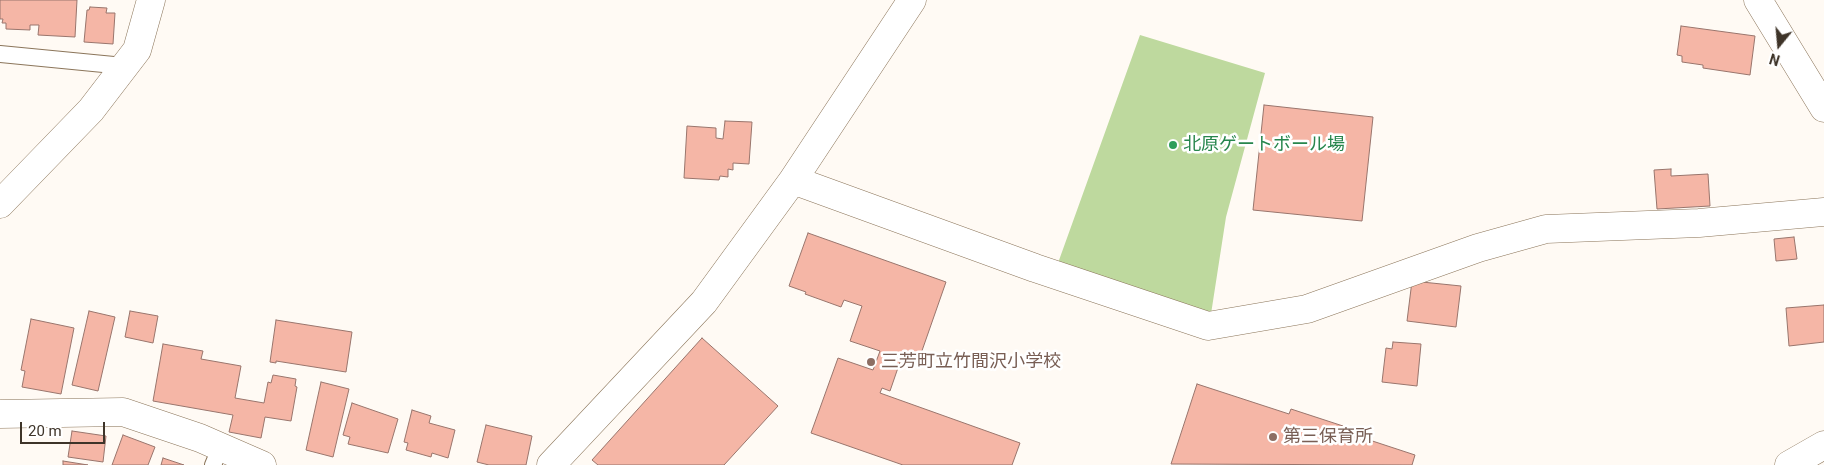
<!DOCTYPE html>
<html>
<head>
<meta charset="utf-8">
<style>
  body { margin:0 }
  #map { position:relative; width:1824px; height:465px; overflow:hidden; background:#fffaf4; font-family:Roboto,sans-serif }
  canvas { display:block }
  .north { position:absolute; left:1754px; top:20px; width:50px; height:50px; -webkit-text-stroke:4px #fff; paint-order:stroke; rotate:197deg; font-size:14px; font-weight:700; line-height:20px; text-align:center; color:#3e3429 }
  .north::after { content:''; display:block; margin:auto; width:18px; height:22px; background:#3e3429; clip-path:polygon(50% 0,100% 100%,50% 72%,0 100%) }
  .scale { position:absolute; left:20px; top:422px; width:85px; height:22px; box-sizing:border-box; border:2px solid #3e3429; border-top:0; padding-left:6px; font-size:15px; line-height:18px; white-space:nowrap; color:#3e3429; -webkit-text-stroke:4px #fff; paint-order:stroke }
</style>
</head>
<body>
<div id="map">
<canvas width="1824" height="465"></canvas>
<div class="north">N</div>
<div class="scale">20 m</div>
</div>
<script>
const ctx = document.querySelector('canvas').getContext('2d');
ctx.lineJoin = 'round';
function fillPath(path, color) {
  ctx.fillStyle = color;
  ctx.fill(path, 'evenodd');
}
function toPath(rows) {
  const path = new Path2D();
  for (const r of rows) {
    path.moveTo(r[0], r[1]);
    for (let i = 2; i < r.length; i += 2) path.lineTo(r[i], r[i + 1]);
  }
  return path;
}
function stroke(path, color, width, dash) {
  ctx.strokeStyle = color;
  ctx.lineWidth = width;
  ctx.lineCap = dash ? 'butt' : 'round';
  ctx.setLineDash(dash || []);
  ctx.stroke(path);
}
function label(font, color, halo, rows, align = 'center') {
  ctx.font = font + ' Roboto,"Noto Sans JP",sans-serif';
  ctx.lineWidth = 5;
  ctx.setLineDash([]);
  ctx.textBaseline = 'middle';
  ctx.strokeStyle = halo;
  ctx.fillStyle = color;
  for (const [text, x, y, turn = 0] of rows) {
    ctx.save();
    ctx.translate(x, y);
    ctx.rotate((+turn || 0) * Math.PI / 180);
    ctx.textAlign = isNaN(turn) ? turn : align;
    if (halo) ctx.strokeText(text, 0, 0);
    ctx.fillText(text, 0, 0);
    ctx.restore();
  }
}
const green = toPath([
  [1140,35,1265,73,1226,217,1211,314,1058,263]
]);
const building = toPath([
  [0,0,77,0,75,37,38,35,39,25,30,25,30,30,6,29,6,23,2,23,3,19,0,19,0,0],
  [90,7,107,8,106,13,115,13,113,44,84,42,87,10,89,10,90,7],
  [1681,26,1755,36,1750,75,1703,68,1703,65,1682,62,1682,56,1677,55,1681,26],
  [1264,105,1373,117,1362,221,1253,210,1264,105],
  [725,121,752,122,749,164,733,163,733,170,728,169,728,177,720,176,719,180,684,178,687,126,716,128,716,138,723,139,725,121],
  [1671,169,1671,176,1708,174,1710,206,1657,209,1654,170,1671,169],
  [808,233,946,282,917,365,901,359,890,391,882,388,880,393,1020,443,1012,465,903,465,811,433,838,358,873,370,880,351,850,341,862,306,844,300,841,307,805,294,806,292,789,286,808,233],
  [1794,237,1797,259,1776,261,1774,239,1794,237],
  [1412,281,1461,286,1456,327,1407,321,1412,281],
  [1824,305,1824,342,1789,346,1786,308,1824,305],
  [89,311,115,317,98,391,72,385,89,311],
  [130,311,158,316,153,343,125,337,130,311],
  [31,319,74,328,61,394,22,387,25,371,21,370,31,319],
  [276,320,352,332,346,372,276,361,276,363,270,362,276,320],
  [702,338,778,406,724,465,598,465,592,460,702,338],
  [1393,342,1421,344,1417,386,1382,382,1386,348,1392,349,1393,342],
  [163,344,203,351,201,359,241,366,235,398,264,403,268,382,271,383,273,375,296,379,295,386,297,387,291,421,265,417,261,438,229,432,233,415,153,401,163,344],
  [321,382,349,389,333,457,306,450,321,382],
  [1197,384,1289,414,1291,409,1343,426,1342,431,1415,455,1412,465,1171,464,1197,384],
  [352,403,398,419,388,453,348,444,350,437,343,435,352,403],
  [412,410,431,416,429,423,455,430,448,458,432,453,431,457,406,450,408,443,404,442,412,410],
  [486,425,532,436,526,465,489,465,477,462,486,425],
  [72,431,106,436,103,462,68,457,72,431],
  [123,435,155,447,148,465,112,465,123,435],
  [163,458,184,465,161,465,163,458],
  [63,461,88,465,63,465,63,461]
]);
const service = toPath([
  [0,54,124,66],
  [213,465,221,446]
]);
const minor = toPath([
  [1758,0,1824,108],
  [793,180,1035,268,1208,326,1307,309,1478,248,1546,229,1699,223,1824,212],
  [0,414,123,412,200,438,262,465],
  [551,465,704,302,793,180,912,0],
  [1789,465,1824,445]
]);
const tertiary = toPath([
  [0,204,91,110,137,50,151,0]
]);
const markers = [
  [1173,145,5,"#2e9e5b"],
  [871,362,5,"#8d6e63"],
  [1273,437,5,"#8d6e63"]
];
const leisureNames = [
  ["北原ゲートボール場",1183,145]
];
const educationNames = [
  ["三芳町立竹間沢小学校",881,362],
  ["第三保育所",1283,437]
];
fillPath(green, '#bed99e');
fillPath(building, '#f5b6a6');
stroke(building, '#99756c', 1);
stroke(service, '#8b755a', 18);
stroke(minor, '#8b755a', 29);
stroke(tertiary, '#8b755a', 29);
stroke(service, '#fff', 16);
stroke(minor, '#fff', 28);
stroke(tertiary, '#fff', 28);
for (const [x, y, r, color] of markers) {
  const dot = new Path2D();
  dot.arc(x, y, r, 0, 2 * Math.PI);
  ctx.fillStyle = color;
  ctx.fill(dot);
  stroke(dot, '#fff', 2);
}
label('18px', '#27864d', '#fff', leisureNames, 'left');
label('18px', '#785e54', '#fff', educationNames, 'left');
</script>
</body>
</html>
